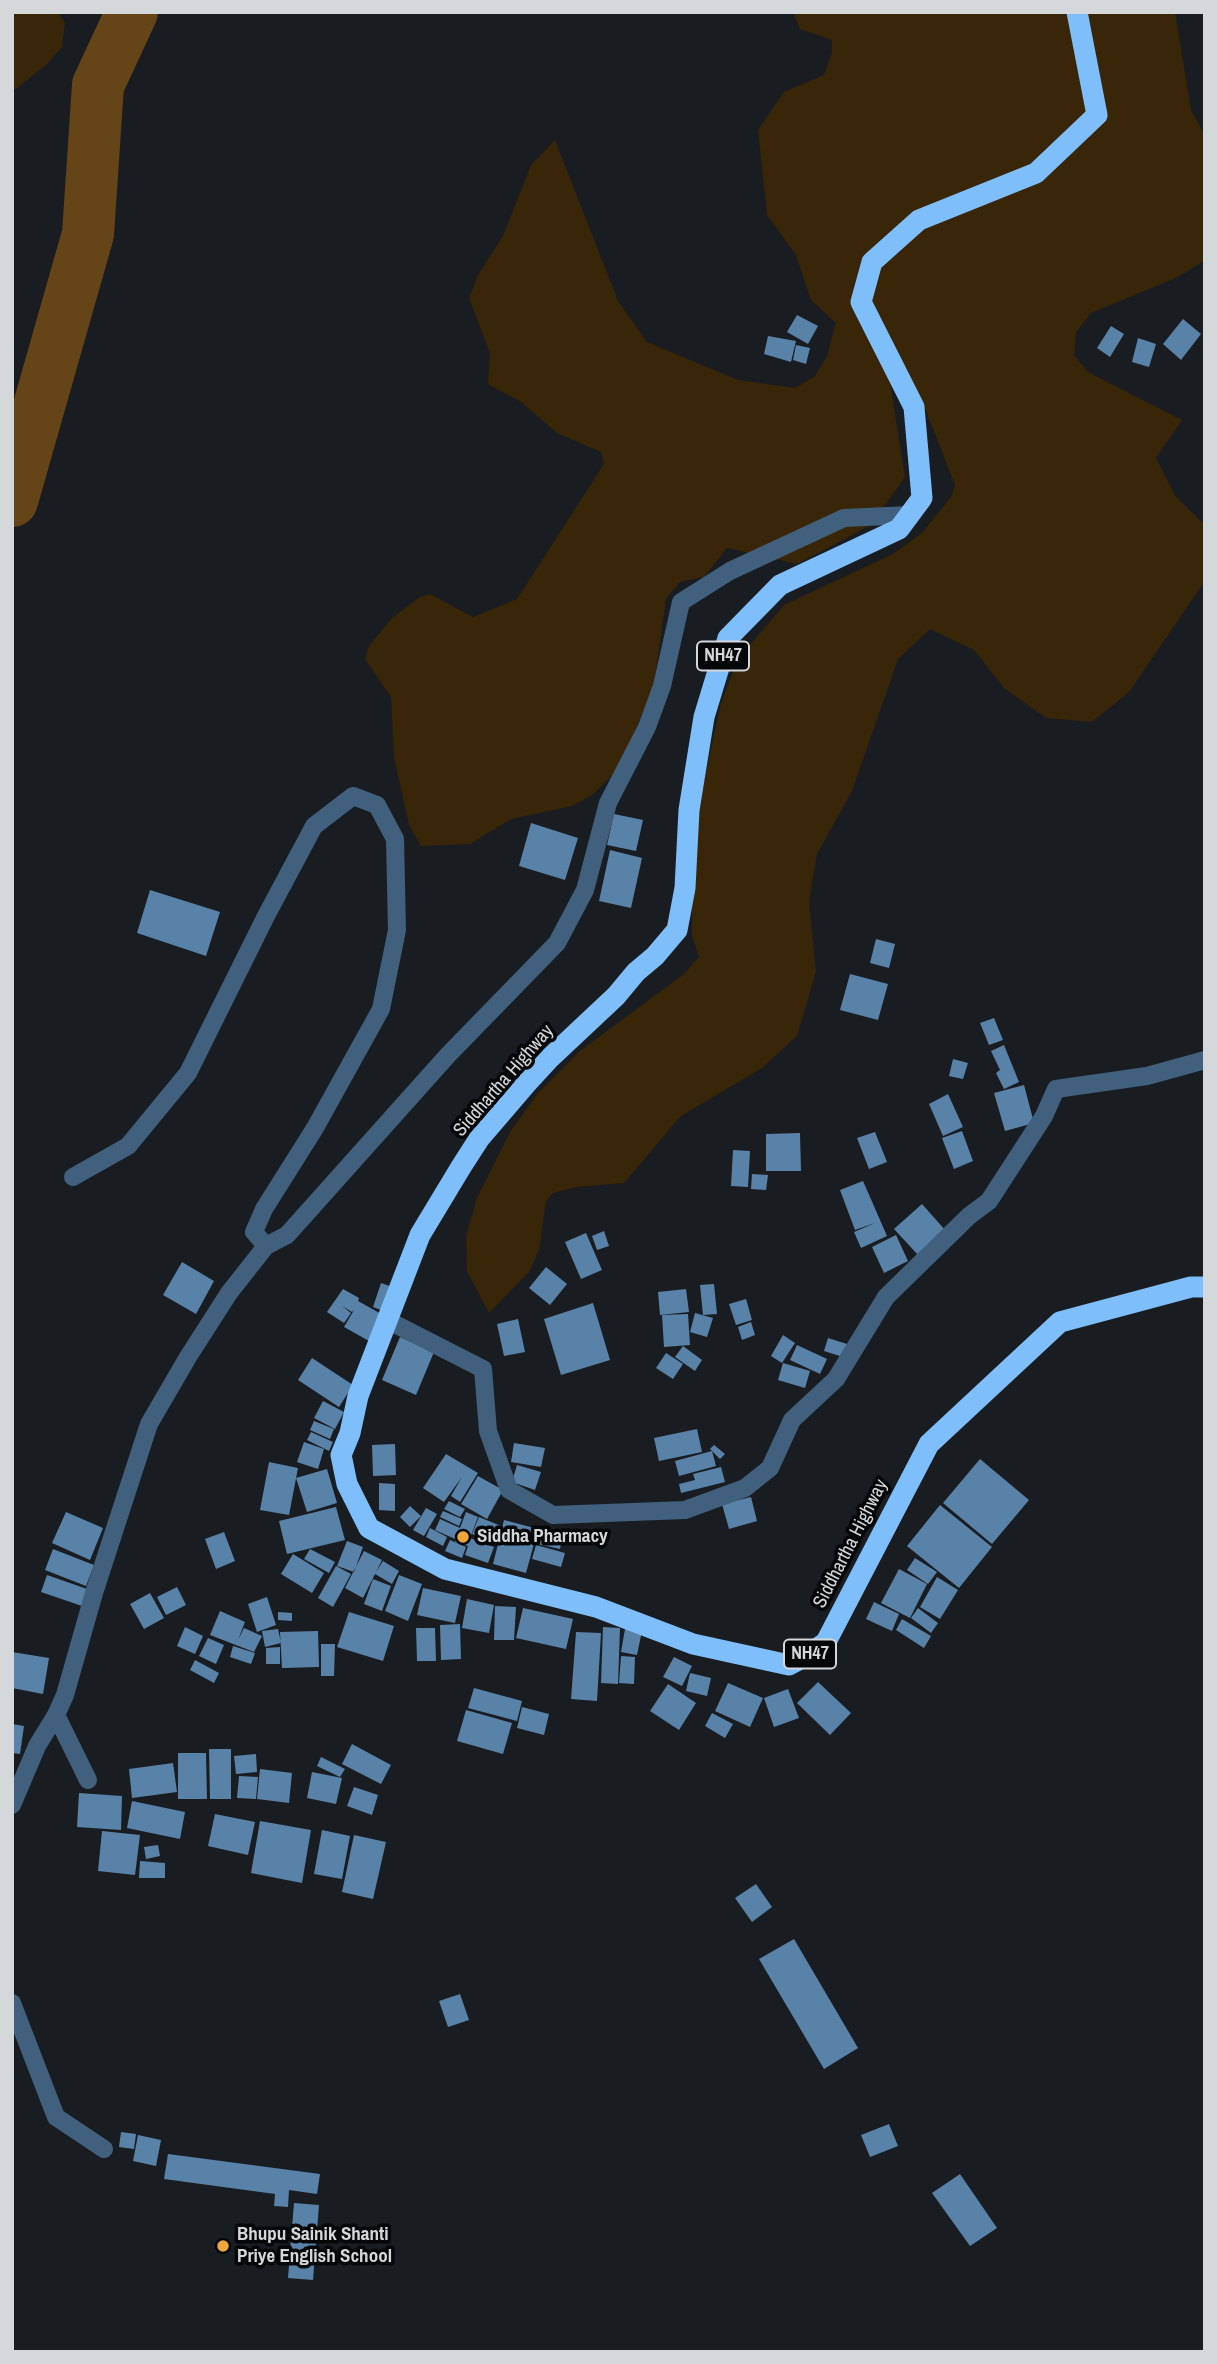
<!DOCTYPE html>
<html>
<head>
<meta charset="utf-8">
<style>
  body { margin:0 }
  #map { position:relative; width:1217px; height:2364px; overflow:hidden; background:#191d21; font-family:"Archivo Narrow",sans-serif }
  canvas { display:block }
  .frame { position:absolute; inset:0; border:14px solid #d5d8da; pointer-events:none }
</style>
</head>
<body>
<div id="map">
<canvas width="1217" height="2364"></canvas>
<div class="frame"></div>
</div>
<script>
const ctx = document.querySelector('canvas').getContext('2d');
ctx.lineJoin = 'round';
function fillPath(path, color) {
  ctx.fillStyle = color;
  ctx.fill(path, 'evenodd');
}
function toPath(rows) {
  const path = new Path2D();
  for (const r of rows) {
    path.moveTo(r[0], r[1]);
    for (let i = 2; i < r.length; i += 2) path.lineTo(r[i], r[i + 1]);
  }
  return path;
}
function stroke(path, color, width, dash) {
  ctx.strokeStyle = color;
  ctx.lineWidth = width;
  ctx.lineCap = dash ? 'butt' : 'round';
  ctx.setLineDash(dash || []);
  ctx.stroke(path);
}
function label(font, color, halo, rows, align = 'center') {
  ctx.font = font + ' "Archivo Narrow",sans-serif';
  ctx.lineWidth = 7;
  ctx.setLineDash([]);
  ctx.textBaseline = 'middle';
  ctx.strokeStyle = halo;
  ctx.fillStyle = color;
  for (const [text, x, y, turn = 0] of rows) {
    ctx.save();
    ctx.translate(x, y);
    ctx.rotate((+turn || 0) * Math.PI / 180);
    ctx.textAlign = isNaN(turn) ? turn : align;
    if (halo) ctx.strokeText(text, 0, 0);
    ctx.fillText(text, 0, 0);
    ctx.restore();
  }
}
const green = toPath([
  [12,12,58,12,65,23,62,47,47,64,16,89,12,88],
  [793,12,1175,12,1191,110,1205,136,1205,260,1178,277,1091,313,1076,332,1074,355,1088,372,1182,420,1156,458,1176,497,1205,525,1205,581,1129,692,1092,722,1046,718,1004,688,974,650,930,629,898,659,852,791,817,854,809,901,816,972,797,1036,762,1068,681,1116,624,1183,576,1187,553,1193,546,1201,539,1250,529,1272,489,1313,467,1271,466,1236,477,1198,510,1132,538,1093,580,1051,684,974,699,957,692,935,691,840,721,703,738,659,784,605,893,554,922,533,951,497,955,485,921,398,890,383,905,477,871,525,797,564,727,548,704,577,680,582,666,599,654,685,620,768,592,795,572,806,511,819,470,844,421,846,409,825,394,757,391,697,365,659,369,646,392,618,420,597,430,594,473,617,517,599,604,464,601,452,557,433,521,402,488,384,490,353,469,298,478,275,503,236,531,165,555,140,618,301,647,342,738,380,795,388,815,376,827,356,836,323,811,300,796,255,767,215,758,130,784,92,824,75,832,52,832,40,800,29]
]);
const river = toPath([
  [12,501,88,234,98,85,132,12]
]);
const building = toPath([
  [797,315,818,326,808,344,787,332],
  [1183,319,1201,334,1181,360,1163,344],
  [1111,326,1124,334,1110,357,1097,348],
  [768,336,796,341,791,362,764,354],
  [1138,338,1156,344,1149,367,1132,362],
  [796,345,810,348,806,364,793,360],
  [614,814,643,820,636,851,607,845],
  [531,823,578,838,565,880,519,866],
  [610,850,642,858,631,908,599,901],
  [150,890,220,912,206,956,137,933],
  [876,939,895,944,889,968,870,963],
  [850,974,888,984,878,1020,840,1010],
  [994,1018,1003,1040,989,1045,980,1023],
  [1004,1045,1019,1082,1004,1089,996,1073,1000,1070,991,1051],
  [953,1059,968,1063,963,1079,949,1076],
  [1024,1085,1034,1123,1005,1131,994,1093],
  [948,1094,963,1127,943,1136,929,1104],
  [962,1131,973,1161,954,1169,942,1138],
  [875,1132,887,1162,869,1169,857,1138],
  [800,1133,801,1171,766,1171,766,1134],
  [733,1150,750,1151,748,1187,731,1186],
  [752,1174,768,1175,766,1190,751,1189],
  [863,1181,887,1236,861,1248,854,1232,875,1223,855,1230,840,1190],
  [922,1204,946,1231,919,1256,894,1229],
  [604,1231,609,1246,597,1250,592,1236],
  [586,1233,602,1270,581,1279,565,1242],
  [896,1235,908,1261,884,1273,872,1247],
  [182,1262,214,1281,196,1314,163,1295],
  [546,1267,567,1284,550,1305,529,1288],
  [381,1283,398,1289,389,1313,373,1307],
  [714,1284,717,1314,703,1315,700,1285],
  [343,1289,359,1298,358,1301,383,1315,369,1341,344,1327,354,1310,352,1312,342,1306,351,1313,344,1323,327,1312],
  [686,1289,689,1312,660,1315,658,1292],
  [746,1299,752,1320,736,1325,729,1304],
  [593,1303,610,1360,561,1375,544,1319],
  [695,1313,713,1318,707,1337,690,1332],
  [688,1314,690,1345,664,1347,662,1315],
  [518,1319,525,1352,504,1356,497,1324],
  [751,1322,755,1335,742,1340,738,1327],
  [783,1335,795,1343,782,1363,771,1356],
  [400,1337,434,1352,416,1395,382,1380],
  [828,1338,847,1344,843,1357,824,1351],
  [797,1345,827,1359,820,1374,790,1360],
  [683,1346,702,1360,695,1371,675,1357],
  [666,1353,683,1364,673,1379,656,1368],
  [312,1358,353,1385,339,1407,298,1380],
  [783,1363,810,1371,805,1388,778,1380],
  [323,1401,344,1412,335,1429,314,1418],
  [314,1421,334,1429,330,1439,310,1430],
  [697,1429,702,1452,659,1461,654,1438],
  [311,1432,333,1442,329,1451,307,1440],
  [304,1442,324,1449,318,1469,297,1462],
  [514,1443,545,1448,541,1467,511,1462],
  [395,1444,396,1475,373,1476,372,1445],
  [714,1445,725,1454,720,1459,710,1449],
  [712,1451,716,1466,679,1476,675,1461],
  [446,1454,478,1473,460,1502,451,1496,462,1477,444,1502,423,1488],
  [980,1459,1029,1500,992,1544,943,1503],
  [269,1462,298,1468,289,1515,260,1510],
  [517,1465,541,1472,535,1490,512,1482],
  [721,1467,725,1482,681,1493,679,1484,695,1480,693,1474],
  [327,1469,337,1503,307,1512,296,1478],
  [478,1476,503,1490,487,1519,461,1504],
  [379,1483,395,1484,395,1511,379,1510],
  [751,1497,757,1521,729,1529,722,1504],
  [449,1501,465,1509,460,1517,444,1509],
  [940,1505,992,1547,959,1588,907,1546],
  [410,1506,421,1516,410,1527,400,1517],
  [336,1507,345,1540,287,1554,279,1521],
  [426,1508,437,1514,424,1536,413,1530],
  [443,1511,462,1519,459,1526,440,1517],
  [66,1512,103,1528,90,1560,52,1543],
  [466,1512,478,1517,470,1538,494,1547,488,1563,465,1555,468,1546,455,1542,459,1533,455,1539,435,1530,440,1519,460,1528],
  [479,1517,501,1526,494,1543,472,1534],
  [504,1520,538,1529,526,1573,493,1564],
  [430,1528,447,1537,443,1546,426,1537],
  [540,1531,563,1535,560,1549,537,1544],
  [224,1532,235,1561,216,1569,205,1539],
  [450,1540,466,1547,462,1558,445,1551],
  [347,1541,363,1547,354,1572,337,1566],
  [536,1545,565,1553,561,1567,532,1559],
  [53,1549,94,1565,86,1586,45,1570],
  [310,1549,335,1562,329,1573,304,1559],
  [364,1551,382,1560,376,1572,383,1561,399,1571,392,1584,375,1574,363,1598,345,1588],
  [293,1554,324,1573,312,1593,281,1574],
  [915,1558,937,1572,928,1584,907,1570],
  [336,1566,351,1574,333,1607,318,1598],
  [899,1569,927,1584,910,1618,881,1603],
  [47,1575,87,1589,82,1606,41,1592],
  [399,1575,422,1584,408,1621,385,1611],
  [937,1577,958,1590,940,1619,920,1607],
  [373,1579,391,1586,382,1611,364,1604],
  [177,1587,186,1605,166,1615,157,1597],
  [423,1588,461,1596,455,1623,417,1615],
  [150,1593,164,1618,144,1629,130,1604],
  [267,1597,276,1625,257,1632,248,1604],
  [467,1599,494,1605,489,1633,462,1628],
  [874,1602,899,1614,892,1631,866,1619],
  [495,1606,516,1607,514,1640,494,1640],
  [523,1608,573,1619,566,1649,516,1638],
  [918,1608,938,1623,931,1633,911,1618],
  [220,1611,245,1622,238,1640,244,1628,262,1636,254,1652,210,1635],
  [278,1612,292,1613,292,1621,278,1620],
  [349,1612,394,1626,383,1661,337,1647],
  [902,1619,931,1636,924,1648,896,1630],
  [626,1623,643,1626,637,1655,621,1652],
  [460,1624,461,1659,441,1660,440,1625],
  [185,1627,203,1636,195,1654,177,1646],
  [603,1627,620,1628,618,1684,601,1683],
  [416,1628,435,1628,436,1661,417,1661],
  [278,1629,281,1643,265,1647,262,1631],
  [318,1631,319,1667,282,1668,280,1632],
  [576,1632,601,1633,597,1701,571,1699],
  [208,1638,224,1645,216,1664,199,1656],
  [321,1644,335,1644,334,1676,321,1676],
  [233,1646,255,1653,251,1664,230,1657],
  [280,1647,280,1664,266,1664,266,1648],
  [12,1652,49,1658,43,1694,12,1688],
  [621,1656,635,1657,634,1684,619,1683],
  [674,1657,692,1666,682,1686,663,1677],
  [195,1660,219,1673,214,1683,190,1670],
  [690,1673,711,1678,707,1696,686,1691],
  [818,1682,851,1713,830,1735,797,1703],
  [728,1683,763,1698,750,1727,715,1711],
  [668,1684,696,1703,679,1730,650,1711],
  [474,1688,522,1701,517,1721,468,1708],
  [788,1689,799,1718,774,1727,764,1698],
  [522,1707,549,1714,544,1735,517,1728],
  [466,1710,512,1723,503,1754,457,1741],
  [712,1713,733,1724,725,1738,705,1726],
  [12,1724,24,1726,20,1754,12,1753],
  [352,1744,391,1765,381,1784,342,1764],
  [209,1749,231,1749,231,1799,210,1799],
  [178,1753,206,1753,207,1799,178,1799],
  [256,1754,257,1772,236,1774,234,1756],
  [321,1757,345,1769,340,1777,317,1766],
  [173,1763,177,1792,132,1798,129,1769],
  [260,1769,292,1773,289,1803,257,1799],
  [312,1772,342,1778,336,1804,307,1798],
  [239,1776,258,1777,256,1799,237,1798],
  [354,1787,378,1795,372,1815,347,1806],
  [79,1793,122,1796,121,1830,77,1827],
  [132,1801,185,1812,180,1839,127,1828],
  [215,1814,255,1822,248,1855,208,1846],
  [260,1821,311,1830,302,1883,251,1873],
  [322,1830,350,1836,342,1879,314,1874],
  [102,1831,140,1835,135,1875,98,1871],
  [354,1835,386,1842,373,1899,342,1892],
  [158,1845,160,1856,146,1859,144,1847],
  [140,1861,165,1863,165,1878,139,1878],
  [756,1884,772,1907,752,1922,735,1898],
  [794,1939,858,2048,824,2069,759,1959],
  [460,1994,469,2020,448,2027,439,2001],
  [889,2124,898,2146,870,2157,861,2135],
  [121,2132,136,2134,134,2149,119,2147],
  [138,2135,161,2140,156,2166,133,2161],
  [168,2154,320,2174,317,2194,289,2190,288,2207,274,2206,275,2194,164,2179],
  [960,2174,997,2228,970,2246,932,2193],
  [294,2203,319,2205,313,2280,288,2278]
]);
const street = toPath([
  [73,1177,128,1146,188,1073,266,916,314,826,353,796,377,805,395,839,397,930,381,1009,315,1128,264,1209,254,1232,266,1246,287,1235,448,1055,557,943,585,890,608,803,647,727,662,686,681,602,730,571,844,518,909,515],
  [389,1321,483,1369,488,1431,509,1490,553,1515,685,1510,745,1488,770,1468,792,1420,836,1379,886,1297,969,1216,989,1201,1044,1116,1056,1089,1147,1076,1205,1060],
  [88,1780,56,1715,65,1695,94,1593,149,1424,188,1357,229,1293,266,1246],
  [12,1805,37,1746,56,1715],
  [12,2003,56,2117,104,2149]
]);
const highway = toPath([
  [1077,12,1097,115,1036,173,919,220,872,262,861,302,914,407,922,498,899,529,780,585,728,638,704,717,689,810,685,888,677,930,655,956,636,972,616,996,551,1057,527,1083,479,1139,461,1167,420,1235,358,1396,350,1433,341,1455,347,1484,369,1528,445,1569,596,1607,693,1644,789,1665,808,1655,826,1642,929,1444,1060,1322,1191,1287,1205,1287]
]);
const markers = [
  [463,1537,7,"#eea73d"],
  [223,2246,7,"#eea73d"]
];
const shields = [
  [723,656,52],
  [810,1654,52]
];
const shieldNames = [
  ["NH47",723,656],
  ["NH47",810,1654]
];
const streetNames = [
  ["Siddhartha Highway",504,1081,-49],
  ["Siddhartha Highway",851,1544,-63]
];
const poiNames = [
  ["Siddha Pharmacy",477,1537],
  ["Bhupu Sainik Shanti",237,2235],
  ["Priye English School",237,2257]
];
fillPath(green, '#392507');
stroke(river, '#654517', 52);
fillPath(building, '#5982a9');
stroke(street, '#41607e', 18);
stroke(highway, '#7ebefa', 21);
for (const [x, y, r, color] of markers) {
  const dot = new Path2D();
  dot.arc(x, y, r, 0, 2 * Math.PI);
  ctx.fillStyle = color;
  ctx.fill(dot);
  stroke(dot, '#060709', 2.5);
}
for (const [x, y, w] of shields) {
  const box = new Path2D();
  box.roundRect(x - w / 2, y - 14.5, w, 29, 5);
  ctx.fillStyle = '#060709';
  ctx.fill(box);
  stroke(box, '#d5d8da', 2);
}
label('bold 18px', '#d5d8da', null, shieldNames);
label('19px', '#d5d8da', '#060709', streetNames);
label('bold 19px', '#d5d8da', '#060709', poiNames, 'left');
</script>
</body>
</html>
